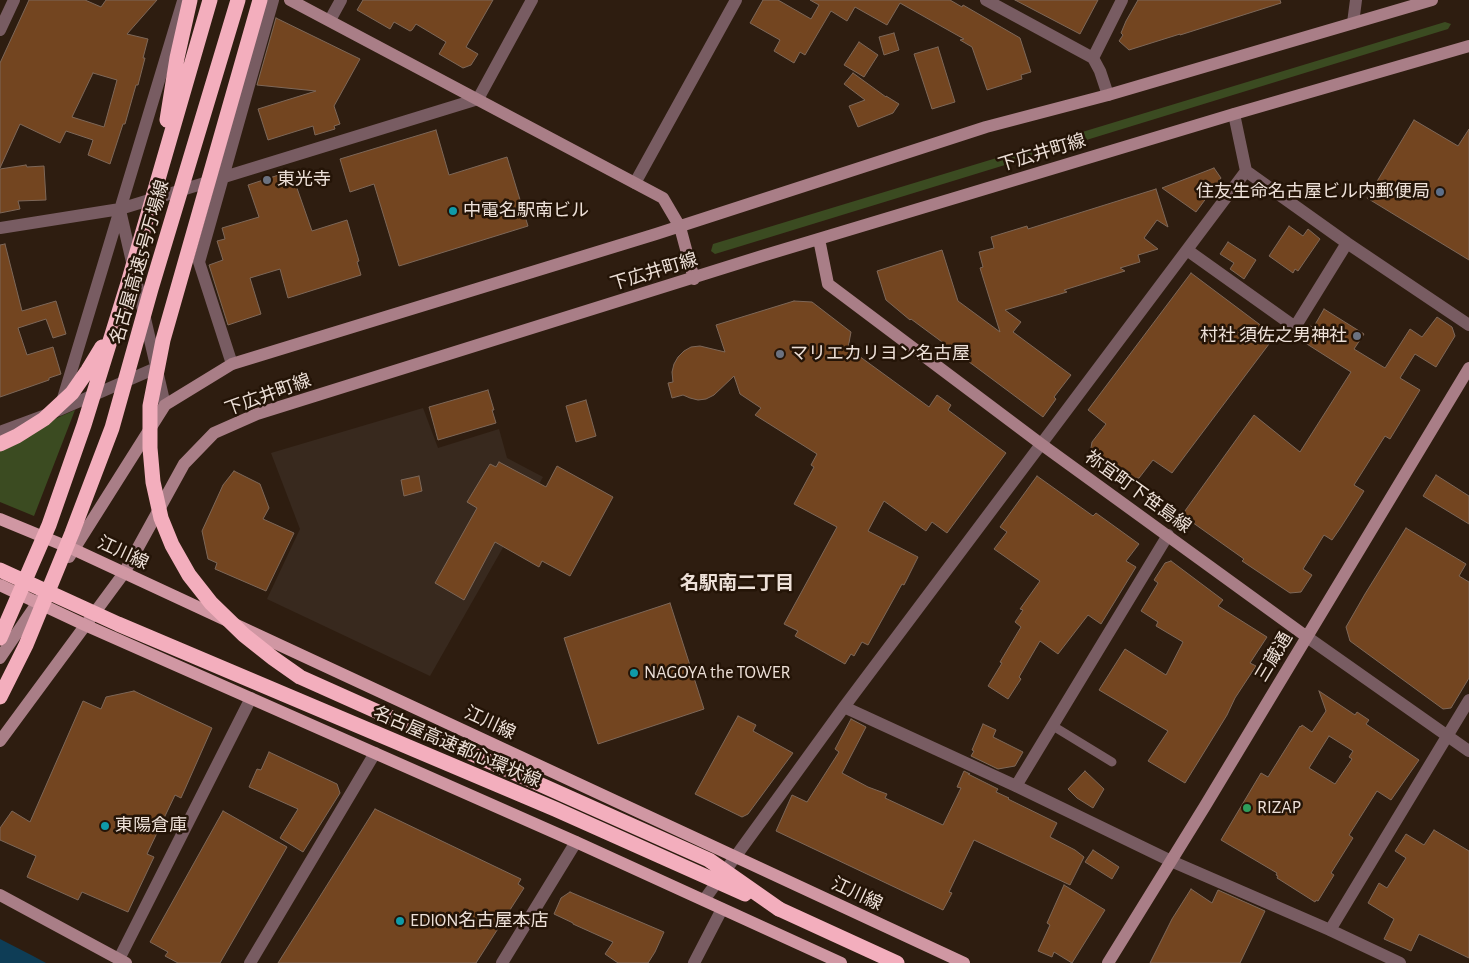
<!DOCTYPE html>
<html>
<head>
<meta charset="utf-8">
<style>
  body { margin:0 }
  canvas { display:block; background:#2e1d10 }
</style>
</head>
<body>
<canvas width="1469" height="963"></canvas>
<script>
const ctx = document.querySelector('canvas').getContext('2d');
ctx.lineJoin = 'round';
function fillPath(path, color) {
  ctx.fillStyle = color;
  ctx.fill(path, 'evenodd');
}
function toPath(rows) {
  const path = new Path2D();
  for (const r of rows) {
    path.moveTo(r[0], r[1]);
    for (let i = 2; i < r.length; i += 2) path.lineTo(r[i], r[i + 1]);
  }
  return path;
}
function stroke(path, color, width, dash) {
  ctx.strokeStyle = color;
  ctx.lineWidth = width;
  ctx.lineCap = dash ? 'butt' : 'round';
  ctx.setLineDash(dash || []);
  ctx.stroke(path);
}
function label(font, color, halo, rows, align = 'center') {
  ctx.font = font + ' "Alegreya Sans","Noto Sans JP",sans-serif';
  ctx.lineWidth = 5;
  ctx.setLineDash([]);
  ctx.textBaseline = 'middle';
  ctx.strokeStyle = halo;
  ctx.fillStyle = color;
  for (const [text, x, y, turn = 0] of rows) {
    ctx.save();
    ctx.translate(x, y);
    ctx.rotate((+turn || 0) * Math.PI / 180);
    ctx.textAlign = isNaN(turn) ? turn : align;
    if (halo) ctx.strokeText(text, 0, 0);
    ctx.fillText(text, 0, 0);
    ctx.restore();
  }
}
const commercial = toPath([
  [423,408,438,448,499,429,507,458,543,477,430,676,267,599,300,529,271,453]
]);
const green = toPath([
  [1445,22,1451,24,1448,29,715,254,711,251,713,244],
  [75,410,34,516,0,502,0,443]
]);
const water = toPath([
  [0,939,33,956,46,963,0,963]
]);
const building = toPath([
  [29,0,85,0,101,7,106,0,157,0,127,34,148,39,143,58,145,58,138,85,136,85,125,124,123,124,110,164,88,155,93,140,66,131,60,143,20,124,0,168,0,63,29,0],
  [93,73,117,80,104,127,72,117,93,73],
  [363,0,493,0,466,47,478,54,471,65,463,68,439,54,446,42,416,24,412,30,410,31,394,22,390,29,357,10,363,0],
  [763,0,778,0,811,19,819,5,810,0,950,0,962,7,963,5,1020,38,1031,72,1021,75,1022,79,987,90,972,47,960,40,964,39,900,3,887,25,855,7,847,21,831,11,805,55,800,52,794,63,774,51,780,40,750,23,763,0],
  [1015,0,1098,0,1080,34,1015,0],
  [1138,0,1280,0,1281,3,1180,35,1180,34,1129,50,1119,41,1123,35,1121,33,1126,21,1138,0],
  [276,18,360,59,334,106,340,124,334,126,335,129,315,135,313,126,268,140,258,109,316,91,257,85,276,18],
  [894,33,899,50,884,55,879,37,894,33],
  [859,42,878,55,864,77,844,65,859,42],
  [938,47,955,102,932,109,914,54,938,47],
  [853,73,886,97,886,96,899,104,893,113,858,127,849,106,865,100,844,84,853,73],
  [1414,120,1458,146,1469,129,1469,260,1367,198,1414,120],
  [436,130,449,175,507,157,528,226,399,266,374,184,350,192,340,159,436,130],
  [26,165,27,167,44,166,46,200,18,201,20,209,0,213,0,169,26,165],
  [1214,168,1221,178,1196,212,1162,188,1214,168],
  [291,171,312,231,347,220,359,261,357,262,361,275,288,298,280,269,250,278,261,314,228,325,209,265,223,260,217,241,225,239,222,228,259,217,248,185,291,171],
  [1156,189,1168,227,1157,220,1144,238,1158,249,1138,255,1140,262,1120,268,1125,271,1064,290,1067,292,1005,310,1021,322,1013,332,1071,375,1054,397,1056,399,1043,417,984,373,911,319,910,320,886,300,877,271,942,250,958,301,1000,332,980,268,983,267,979,252,994,248,991,237,1027,226,1028,229,1156,189],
  [1289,226,1303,236,1308,229,1320,239,1298,271,1295,269,1293,273,1269,256,1289,226],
  [1228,242,1256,260,1244,279,1230,269,1234,263,1220,254,1228,242],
  [5,244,22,311,56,301,66,334,53,338,46,319,18,328,27,355,53,347,61,374,49,378,49,380,0,397,0,245,5,244],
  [1191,273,1275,336,1172,473,1153,460,1139,478,1129,479,1093,452,1091,448,1092,442,1106,424,1088,410,1191,273],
  [794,301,812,302,851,332,848,348,929,407,937,395,951,405,948,410,1006,453,947,533,932,522,926,531,884,501,868,531,918,557,904,585,902,584,868,645,862,642,854,656,851,654,845,664,795,636,798,631,784,624,837,527,794,504,814,467,811,465,817,454,755,415,761,408,740,394,734,376,714,395,706,399,698,400,690,398,683,395,672,398,668,383,673,382,672,372,674,364,678,357,684,351,691,347,700,346,725,352,716,325,794,301],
  [1324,309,1364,334,1354,349,1385,368,1410,329,1422,337,1437,317,1452,327,1455,336,1436,367,1415,354,1400,378,1420,390,1390,439,1385,436,1354,485,1364,491,1341,527,1332,540,1324,535,1303,569,1312,575,1301,592,1290,593,1242,561,1244,559,1182,515,1254,415,1300,452,1351,372,1299,339,1309,325,1313,328,1324,309],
  [488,390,494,410,492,410,496,423,438,440,429,407,488,390],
  [586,400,596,436,576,442,566,406,586,400],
  [499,462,546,487,557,466,613,497,570,576,542,561,539,567,495,542,464,600,435,583,477,508,467,502,490,464,496,467,499,462],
  [234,471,260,484,269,508,263,519,294,533,266,591,215,569,217,563,208,559,202,531,223,485,234,471],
  [1436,475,1469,496,1469,524,1423,496,1436,475],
  [419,476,422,491,404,496,401,480,419,476],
  [1037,476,1093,516,1096,513,1139,544,1126,561,1136,567,1101,624,1088,615,1058,654,1040,641,1019,677,1021,679,1008,699,988,686,1002,663,1000,662,1021,627,1015,622,1023,610,1020,609,1040,581,994,549,1007,532,1000,527,1037,476],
  [1406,528,1466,564,1459,576,1469,582,1469,678,1451,708,1443,709,1350,641,1346,627,1365,594,1406,528],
  [1171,561,1223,600,1218,606,1267,637,1250,663,1256,666,1235,698,1227,715,1185,783,1148,761,1168,731,1099,690,1125,649,1166,675,1183,642,1156,626,1158,622,1141,611,1158,583,1154,580,1165,563,1171,561],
  [670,603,704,709,598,744,564,638,670,603],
  [134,691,212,728,181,798,175,795,147,854,154,857,128,912,82,892,78,900,27,877,36,856,0,840,0,828,12,811,30,822,83,701,101,709,106,697,134,691],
  [1319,691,1355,715,1357,712,1369,720,1366,724,1419,760,1391,800,1377,791,1349,835,1353,838,1331,873,1334,875,1318,901,1316,900,1315,902,1277,878,1278,876,1276,875,1277,873,1221,840,1261,773,1268,777,1300,726,1301,727,1302,725,1312,732,1326,711,1319,691],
  [1329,736,1353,751,1349,757,1352,759,1335,784,1309,768,1329,736],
  [738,716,756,725,753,731,793,753,748,814,742,817,695,794,738,716],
  [851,719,866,727,842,773,868,787,887,794,885,798,943,825,961,788,957,787,964,771,970,774,968,774,998,789,996,792,1009,798,1008,799,1057,823,1050,837,1075,850,1084,857,1070,885,974,840,949,892,952,893,943,910,776,831,792,795,807,802,839,752,835,749,851,719],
  [983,724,996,730,993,737,1023,752,1015,766,998,769,971,756,974,751,972,750,983,724],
  [269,752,337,784,340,793,303,852,280,838,298,809,249,787,257,769,261,770,269,752],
  [1085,771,1104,789,1093,808,1077,798,1068,789,1085,771],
  [375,809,521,879,518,884,524,888,476,963,278,963,375,809],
  [223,811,287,847,220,963,178,963,165,956,168,952,150,942,223,811],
  [1434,830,1469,851,1469,958,1419,934,1411,951,1384,939,1394,919,1368,903,1379,883,1387,888,1406,858,1395,851,1406,834,1424,845,1434,830],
  [1093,850,1119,867,1112,879,1085,862,1093,850],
  [1064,885,1105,910,1072,963,1054,952,1052,957,1038,951,1050,925,1047,923,1064,885],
  [1191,889,1212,903,1218,890,1265,911,1240,963,1150,963,1172,919,1191,889],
  [570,892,664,932,655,952,648,963,618,963,605,954,613,942,573,924,573,923,554,914,561,898,570,892]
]);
const lane = toPath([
  [1053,726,1112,762]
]);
const street = toPath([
  [986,0,1093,58,1100,71,1108,95],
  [330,20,341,0],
  [1353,23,1356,0],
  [0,30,14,0],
  [1093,58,1122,0],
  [1234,114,1246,171,1347,243,1469,325],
  [635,183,736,0],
  [120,210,165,405],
  [0,228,120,209,478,99,532,0],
  [1187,250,1295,327,1347,243],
  [232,364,199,262,273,0],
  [61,405,183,1],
  [0,432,59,410,156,368],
  [1307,637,1469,751],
  [844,707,1016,786,1171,861,1330,930,1400,963],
  [1016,786,1168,535],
  [704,900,844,707,1246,171],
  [1330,930,1469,700],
  [119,959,251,698],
  [250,963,375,753],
  [502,963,576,842],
  [694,963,722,909]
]);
const secondary = toPath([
  [290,0,663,198,680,227,694,279],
  [819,239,828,284,1041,444,1307,637],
  [69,557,165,405,232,364,656,234,986,127,1108,95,1432,0],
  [0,658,42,596],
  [0,741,124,573,184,464,214,433,257,414,762,256,1234,114,1469,46],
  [0,895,126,963],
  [1108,963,1205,806,1469,368]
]);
const primary = toPath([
  [0,519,75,550,964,963],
  [0,585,85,625,576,842,841,963]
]);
const highway = toPath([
  [779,909,897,963]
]);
const highwayBridge = toPath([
  [260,0,163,340,150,406,150,448,153,482,161,518,172,545,189,575,211,603,244,635,273,658,300,677,709,860,779,909],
  [167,120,177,58,190,0],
  [0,444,17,436,44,419,72,393,88,370,102,347],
  [0,570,118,624,555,809,745,894],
  [0,638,49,525,84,425,128,283,210,0],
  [0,697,26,645,72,533,112,428,151,289,238,0]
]);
const markers = [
  [267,180,5,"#6b7280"],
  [1440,192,5,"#5c6f8a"],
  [453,211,5,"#0f9aa8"],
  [1357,336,5,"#6b7280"],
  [780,354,5,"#6b7280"],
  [634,673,5,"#0f9aa8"],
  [1247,808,5,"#2e9e5b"],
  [105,826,5,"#0f9aa8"],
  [400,921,5,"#0f9aa8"]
];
const streetNames = [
  ["下広井町線",1042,153,-17],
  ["名古屋高速5号万場線",140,262,-74],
  ["下広井町線",654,272,-17],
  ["下広井町線",268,395,-20],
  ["祢宜町下笹島線",1138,492,36],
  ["江川線",123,553,25],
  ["三蔵通",1274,657,-59],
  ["江川線",490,723,25],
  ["名古屋高速都心環状線",457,747,23],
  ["江川線",857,894,25]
];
const poiNames = [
  ["東光寺",277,180],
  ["住友生命名古屋ビル内郵便局",1430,192,"right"],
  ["中電名駅南ビル",463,211],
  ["村社 須佐之男神社",1347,336,"right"],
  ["マリエカリヨン名古屋",790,354],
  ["NAGOYA the TOWER",644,673],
  ["RIZAP",1257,808],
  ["東陽倉庫",115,826],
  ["EDION名古屋本店",410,921]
];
const neighbourhoodNames = [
  ["名駅南二丁目",737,583]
];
fillPath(commercial, '#38291e');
fillPath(green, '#3b4b21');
fillPath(water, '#0e3d56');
fillPath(building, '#734520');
stroke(building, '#7d6758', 1);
stroke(lane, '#785c62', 9);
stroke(street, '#785c62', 12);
stroke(secondary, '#a97e87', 12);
stroke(primary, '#d097a3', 12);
stroke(highway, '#f3aebd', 15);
stroke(highwayBridge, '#f3aebd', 15);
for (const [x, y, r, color] of markers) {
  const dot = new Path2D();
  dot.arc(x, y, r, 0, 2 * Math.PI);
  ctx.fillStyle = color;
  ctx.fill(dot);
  stroke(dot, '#241407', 2);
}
label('18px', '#ede0d8', '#241407', streetNames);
label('18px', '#ede0d8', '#241407', poiNames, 'left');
label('bold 19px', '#ede0d8', '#241407', neighbourhoodNames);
</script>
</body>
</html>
